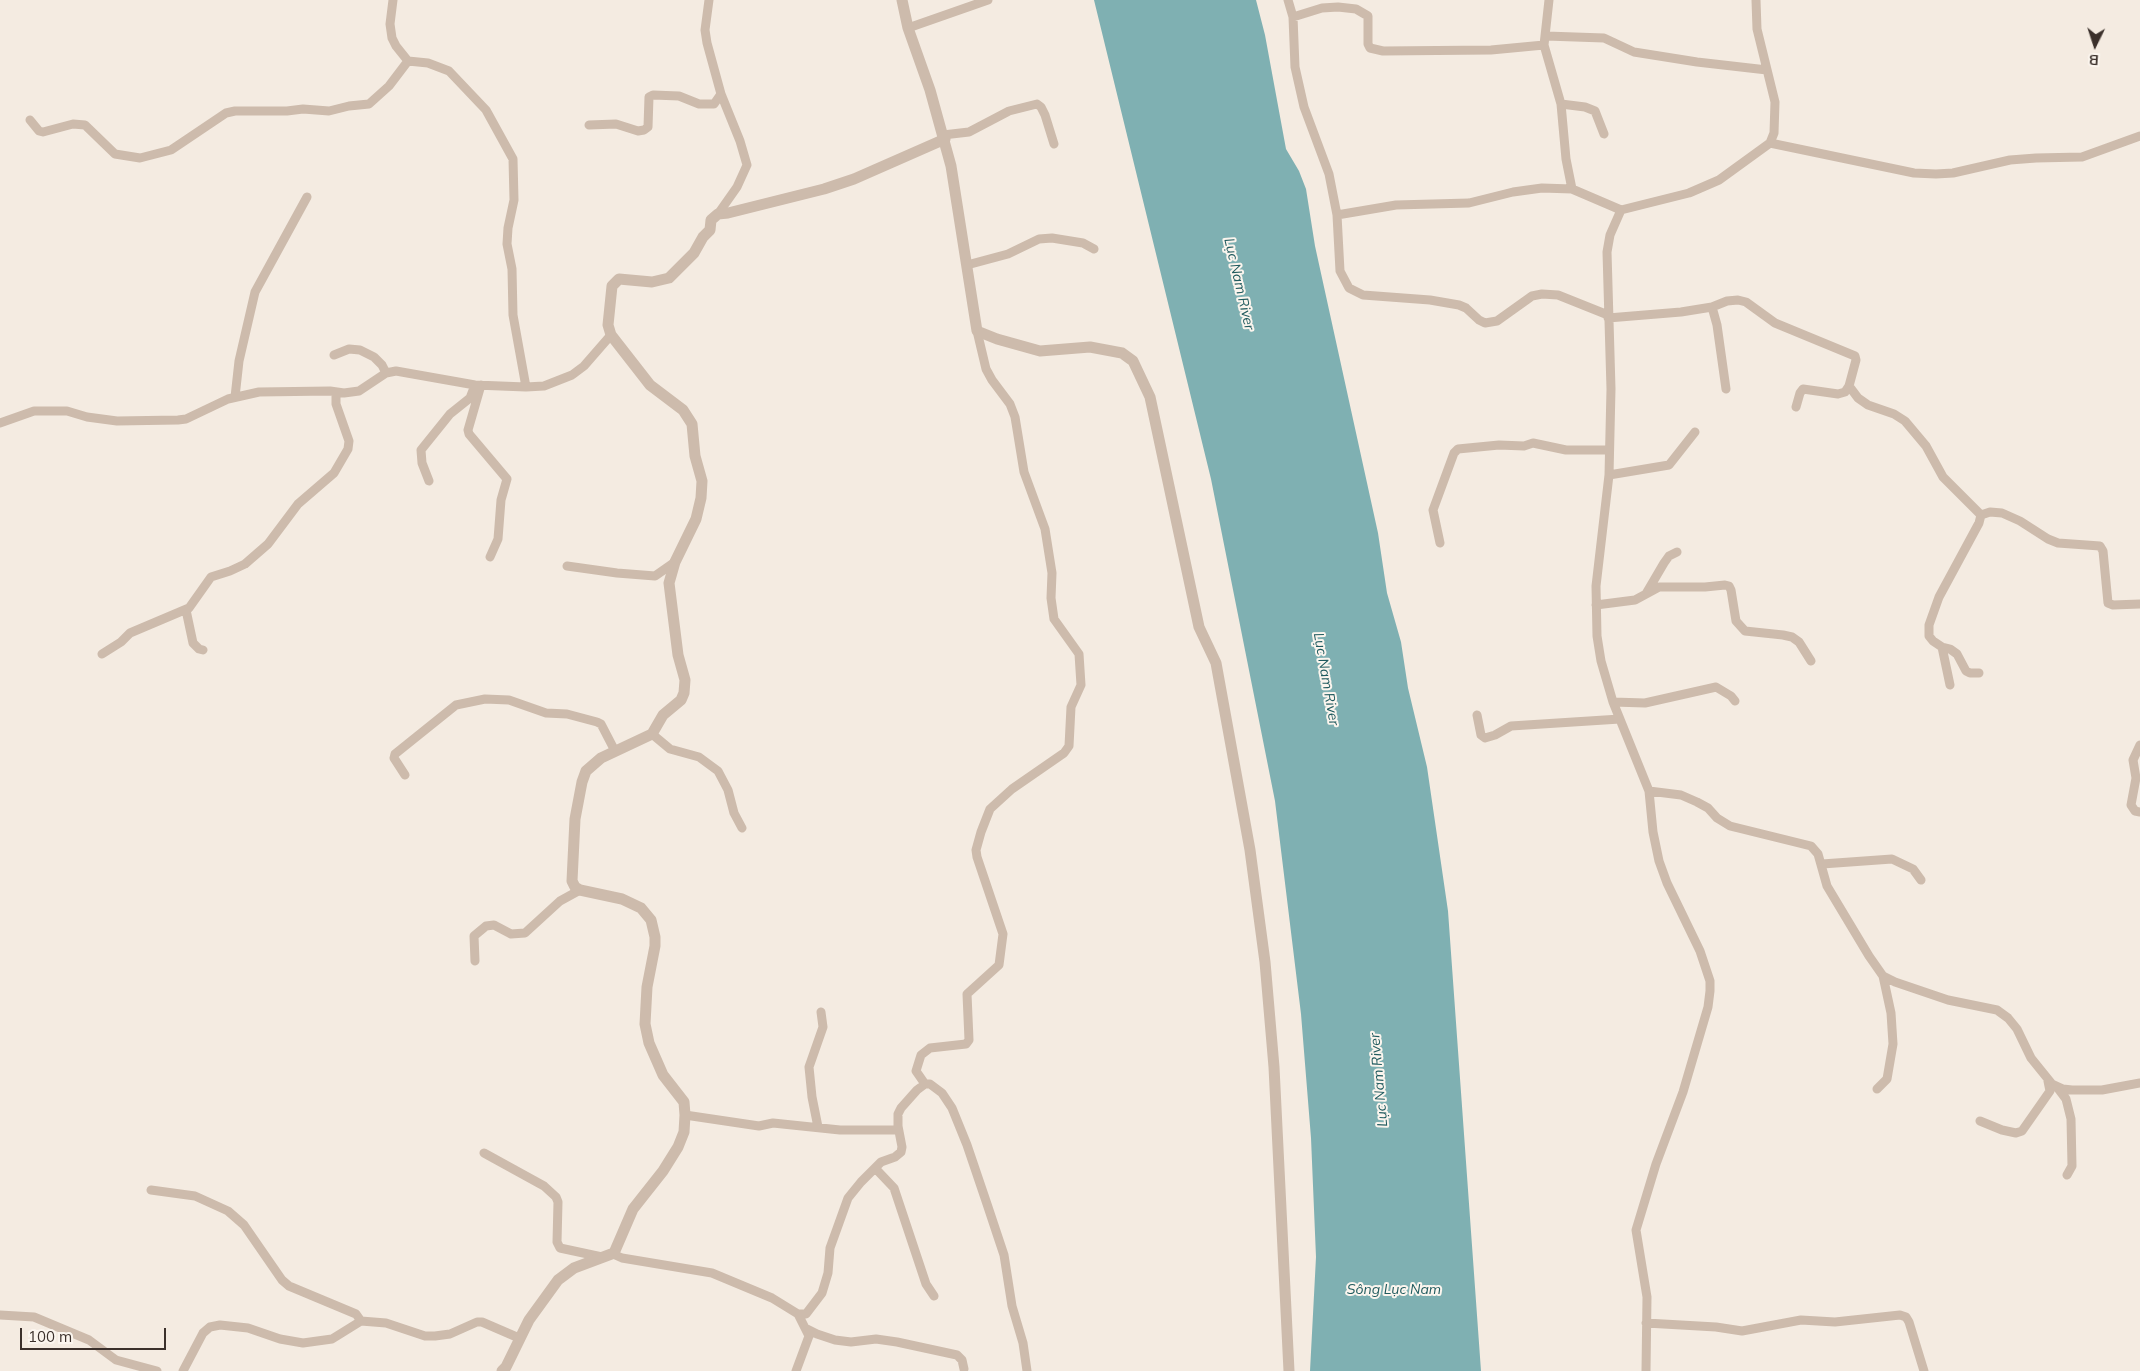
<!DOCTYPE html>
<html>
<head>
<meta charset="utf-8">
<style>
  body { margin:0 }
  #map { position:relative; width:2140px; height:1371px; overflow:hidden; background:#f4ebe1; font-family:Mulish,sans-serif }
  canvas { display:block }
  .north { position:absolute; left:2070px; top:20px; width:50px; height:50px; -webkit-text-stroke:4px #fbf5ee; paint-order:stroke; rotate:184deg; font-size:14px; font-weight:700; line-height:20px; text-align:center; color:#3b302b }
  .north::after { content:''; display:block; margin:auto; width:18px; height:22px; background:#3b302b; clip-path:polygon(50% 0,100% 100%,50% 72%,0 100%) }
  .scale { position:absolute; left:20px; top:1328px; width:146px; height:22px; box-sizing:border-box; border:2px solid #3b302b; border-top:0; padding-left:6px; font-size:15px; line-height:18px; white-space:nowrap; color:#3b302b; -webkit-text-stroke:4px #fbf5ee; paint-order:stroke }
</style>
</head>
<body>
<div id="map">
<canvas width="2140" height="1371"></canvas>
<div class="north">B</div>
<div class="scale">100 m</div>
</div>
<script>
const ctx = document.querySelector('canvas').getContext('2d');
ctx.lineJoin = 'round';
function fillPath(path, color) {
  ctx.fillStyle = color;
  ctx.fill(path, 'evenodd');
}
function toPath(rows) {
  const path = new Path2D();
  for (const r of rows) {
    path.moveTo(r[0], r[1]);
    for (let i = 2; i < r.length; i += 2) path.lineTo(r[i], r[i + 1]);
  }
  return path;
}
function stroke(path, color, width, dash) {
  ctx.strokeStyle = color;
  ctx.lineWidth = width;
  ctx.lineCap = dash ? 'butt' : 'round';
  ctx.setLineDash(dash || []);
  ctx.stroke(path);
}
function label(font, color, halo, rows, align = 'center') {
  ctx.font = font + ' Mulish,sans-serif';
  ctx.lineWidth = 4;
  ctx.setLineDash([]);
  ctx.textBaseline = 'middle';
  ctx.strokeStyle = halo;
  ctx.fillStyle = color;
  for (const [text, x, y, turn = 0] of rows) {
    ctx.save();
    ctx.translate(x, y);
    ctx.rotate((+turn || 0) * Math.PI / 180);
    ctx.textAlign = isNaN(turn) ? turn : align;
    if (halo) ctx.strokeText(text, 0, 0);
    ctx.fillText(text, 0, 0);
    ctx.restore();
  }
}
const water = toPath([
  [1094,0,1256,0,1265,35,1286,149,1299,171,1306,189,1315,246,1378,533,1387,593,1401,642,1408,688,1427,767,1448,911,1481,1371,1310,1371,1316,1257,1311,1138,1301,1014,1275,801,1211,479]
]);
const minor = toPath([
  [393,0,390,24,392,38,396,46,408,61],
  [709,0,705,30,707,43,721,94,740,141,747,165,737,187,718,214],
  [1288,0,1293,17,1295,67,1304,107,1329,174,1337,215,1340,271,1349,288,1363,295,1430,300,1459,305,1466,308,1479,320,1485,323,1497,321,1532,296,1542,294,1558,295,1608,315],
  [1549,0,1544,45,1561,104,1566,159,1572,189],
  [1293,17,1322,8,1338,7,1356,9,1368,16,1368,44,1370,48,1383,51,1491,50,1544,45],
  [908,28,988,0],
  [1546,36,1604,38,1634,52,1697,62,1767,70],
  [1561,104,1585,107,1595,111,1604,134],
  [30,120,39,131,43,132,73,124,85,125,115,154,140,158,171,150,226,113,235,111,287,111,303,109,329,111,349,106,369,104,389,86,408,61,428,63,449,71,486,110,513,159,514,200,508,228,507,244,512,269,513,315,526,387],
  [589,125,616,124,638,131,644,130,648,127,649,97,653,95,679,96,699,104,714,104,721,94],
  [943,135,969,132,1009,111,1037,104,1041,107,1045,115,1054,144],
  [1770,143,1914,173,1936,174,1953,173,2010,160,2036,158,2082,157,2140,136],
  [1621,210,1610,235,1607,252,1611,389,1609,475,1596,586,1597,636,1601,661,1613,702,1649,791,1653,832,1659,861,1667,883,1700,951,1710,981,1710,991,1708,1007,1683,1092,1656,1164,1636,1230,1647,1297,1646,1371],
  [1337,215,1396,205,1469,203,1513,192,1542,188,1572,189,1621,210,1689,193,1719,180,1770,143,1774,133,1775,102,1757,29,1756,0],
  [967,265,1008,254,1039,239,1052,238,1083,243,1094,249],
  [1712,307,1717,325,1726,389],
  [1608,318,1681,312,1712,307,1727,301,1738,300,1746,302,1775,323,1855,356,1856,360,1849,386,1858,398,1868,405,1894,414,1905,421,1926,446,1943,477,1981,515,1979,523,1939,597,1929,625,1929,636,1933,641,1942,647,1950,685],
  [334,355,349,349,360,350,374,357,382,365,386,373],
  [481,385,468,430,469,434,507,479,501,500,498,539,490,557],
  [235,397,239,361,255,292,307,197],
  [1796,407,1800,393,1803,389,1838,394,1845,392,1849,386],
  [0,423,34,411,67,411,87,417,117,421,178,420,186,419,228,399,259,392,330,391,344,393,359,391,386,373,396,371,475,385,526,387,544,386,572,375,584,366,611,335],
  [1609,475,1669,465,1695,432],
  [429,481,422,463,421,450,450,414,470,398,475,385],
  [1981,515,1990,512,2002,513,2020,521,2048,539,2058,543,2100,546,2103,551,2108,603,2113,605,2140,604],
  [1440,543,1433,510,1454,453,1458,449,1499,445,1524,446,1533,443,1566,450,1609,450],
  [567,566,617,573,655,576,675,562],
  [1647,592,1664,563,1669,556,1677,552],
  [1596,605,1635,600,1659,587,1705,587,1725,585,1729,586,1731,590,1736,621,1745,631,1783,635,1792,637,1799,642,1811,661],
  [186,610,193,643,199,649,203,650],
  [1942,647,1950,649,1957,654,1966,671,1970,673,1979,673],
  [102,654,121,642,130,633,189,608,211,577,230,571,245,564,268,544,298,504,334,473,348,449,349,441,336,404,336,392],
  [1613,702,1645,703,1716,687,1731,696,1735,701],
  [1477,715,1481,735,1485,738,1495,735,1511,726,1620,719],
  [652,734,670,749,699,757,718,771,728,790,734,813,742,828],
  [2140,745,2133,760,2136,778,2131,805,2135,811,2140,812],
  [405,775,394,758,395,754,456,705,485,699,509,700,546,713,567,714,597,722,601,724,615,751],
  [1649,791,1681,795,1697,802,1708,808,1717,818,1730,826,1811,846,1818,854,1827,886,1869,956,1883,976,1895,982,1948,1000,1997,1010,2008,1018,2017,1029,2031,1058,2052,1084,2063,1089,2072,1090,2102,1090,2140,1083],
  [1822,864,1892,859,1913,869,1921,880],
  [475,961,474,936,486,926,494,925,511,934,525,933,560,901,580,890],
  [925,1084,916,1071,921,1055,930,1048,966,1044,969,1040,967,994,999,965,1003,934,977,857,976,850,981,832,990,809,1012,789,1064,753,1069,746,1071,707,1081,685,1079,654,1054,619,1051,598,1052,573,1045,529,1024,472,1015,417,1010,404,992,380,986,369,977,331],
  [2057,1087,2066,1099,2071,1119,2072,1166,2067,1175],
  [1877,1089,1887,1079,1893,1044,1891,1013,1883,976],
  [685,1115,759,1126,773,1123,840,1130,898,1130],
  [1980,1121,2002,1130,2016,1133,2022,1131,2050,1091,2048,1081],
  [818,1127,812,1097,809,1067,823,1027,821,1012],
  [484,1153,544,1186,556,1197,558,1202,557,1242,560,1248,602,1257],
  [875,1168,894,1188,926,1284,934,1296],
  [151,1190,195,1196,228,1211,244,1225,282,1280,289,1286,356,1314,361,1321],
  [613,1254,622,1258,712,1273,772,1298,798,1314,809,1336,796,1371],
  [798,1314,806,1314,822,1293,828,1273,830,1248,848,1198,861,1182,881,1162,895,1157,901,1152,902,1147,898,1126,898,1114,901,1108,917,1090,925,1084,930,1084,942,1093,952,1108,967,1145,987,1204,1004,1255,1012,1306,1023,1343,1027,1371],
  [0,1315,34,1317,89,1340,116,1360,157,1371],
  [1646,1323,1716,1327,1742,1331,1801,1320,1835,1322,1900,1315,1906,1317,1909,1322,1924,1371],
  [807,1329,817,1334,835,1340,851,1342,876,1339,897,1342,957,1355,962,1360,964,1369],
  [183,1371,203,1333,210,1327,220,1325,248,1328,280,1339,303,1343,332,1339,361,1321,386,1323,425,1336,435,1336,450,1334,477,1322,482,1322,519,1338]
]);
const tertiary = toPath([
  [902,0,908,28,930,90,951,166,977,331,997,339,1040,351,1090,347,1122,353,1133,361,1150,397,1199,627,1216,663,1250,850,1265,962,1274,1067,1289,1371],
  [502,1371,506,1367,529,1320,558,1280,574,1268,614,1253,633,1209,663,1171,678,1147,684,1132,685,1115,684,1102,663,1075,649,1043,645,1024,647,987,655,946,655,937,651,920,641,908,622,899,580,890,575,887,572,881,575,819,582,782,586,771,601,758,652,734,663,715,681,700,684,693,685,680,678,655,669,583,675,562,696,519,701,498,702,481,695,456,692,424,683,410,650,385,611,335,608,325,612,286,619,279,652,282,669,278,694,253,703,237,710,230,711,220,718,214,728,213,824,189,854,179,945,139]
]);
const waterNames = [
  ["Lục Nam River",1239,284,77],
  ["Lục Nam River",1326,679,80],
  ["Lục Nam River",1379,1080,-95],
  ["Sông Lục Nam",1394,1290]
];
fillPath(water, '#7fb0b2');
stroke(minor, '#cdbbac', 9);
stroke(tertiary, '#cdbbac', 11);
label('italic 14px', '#1f5a5e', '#fbf5ee', waterNames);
</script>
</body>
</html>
